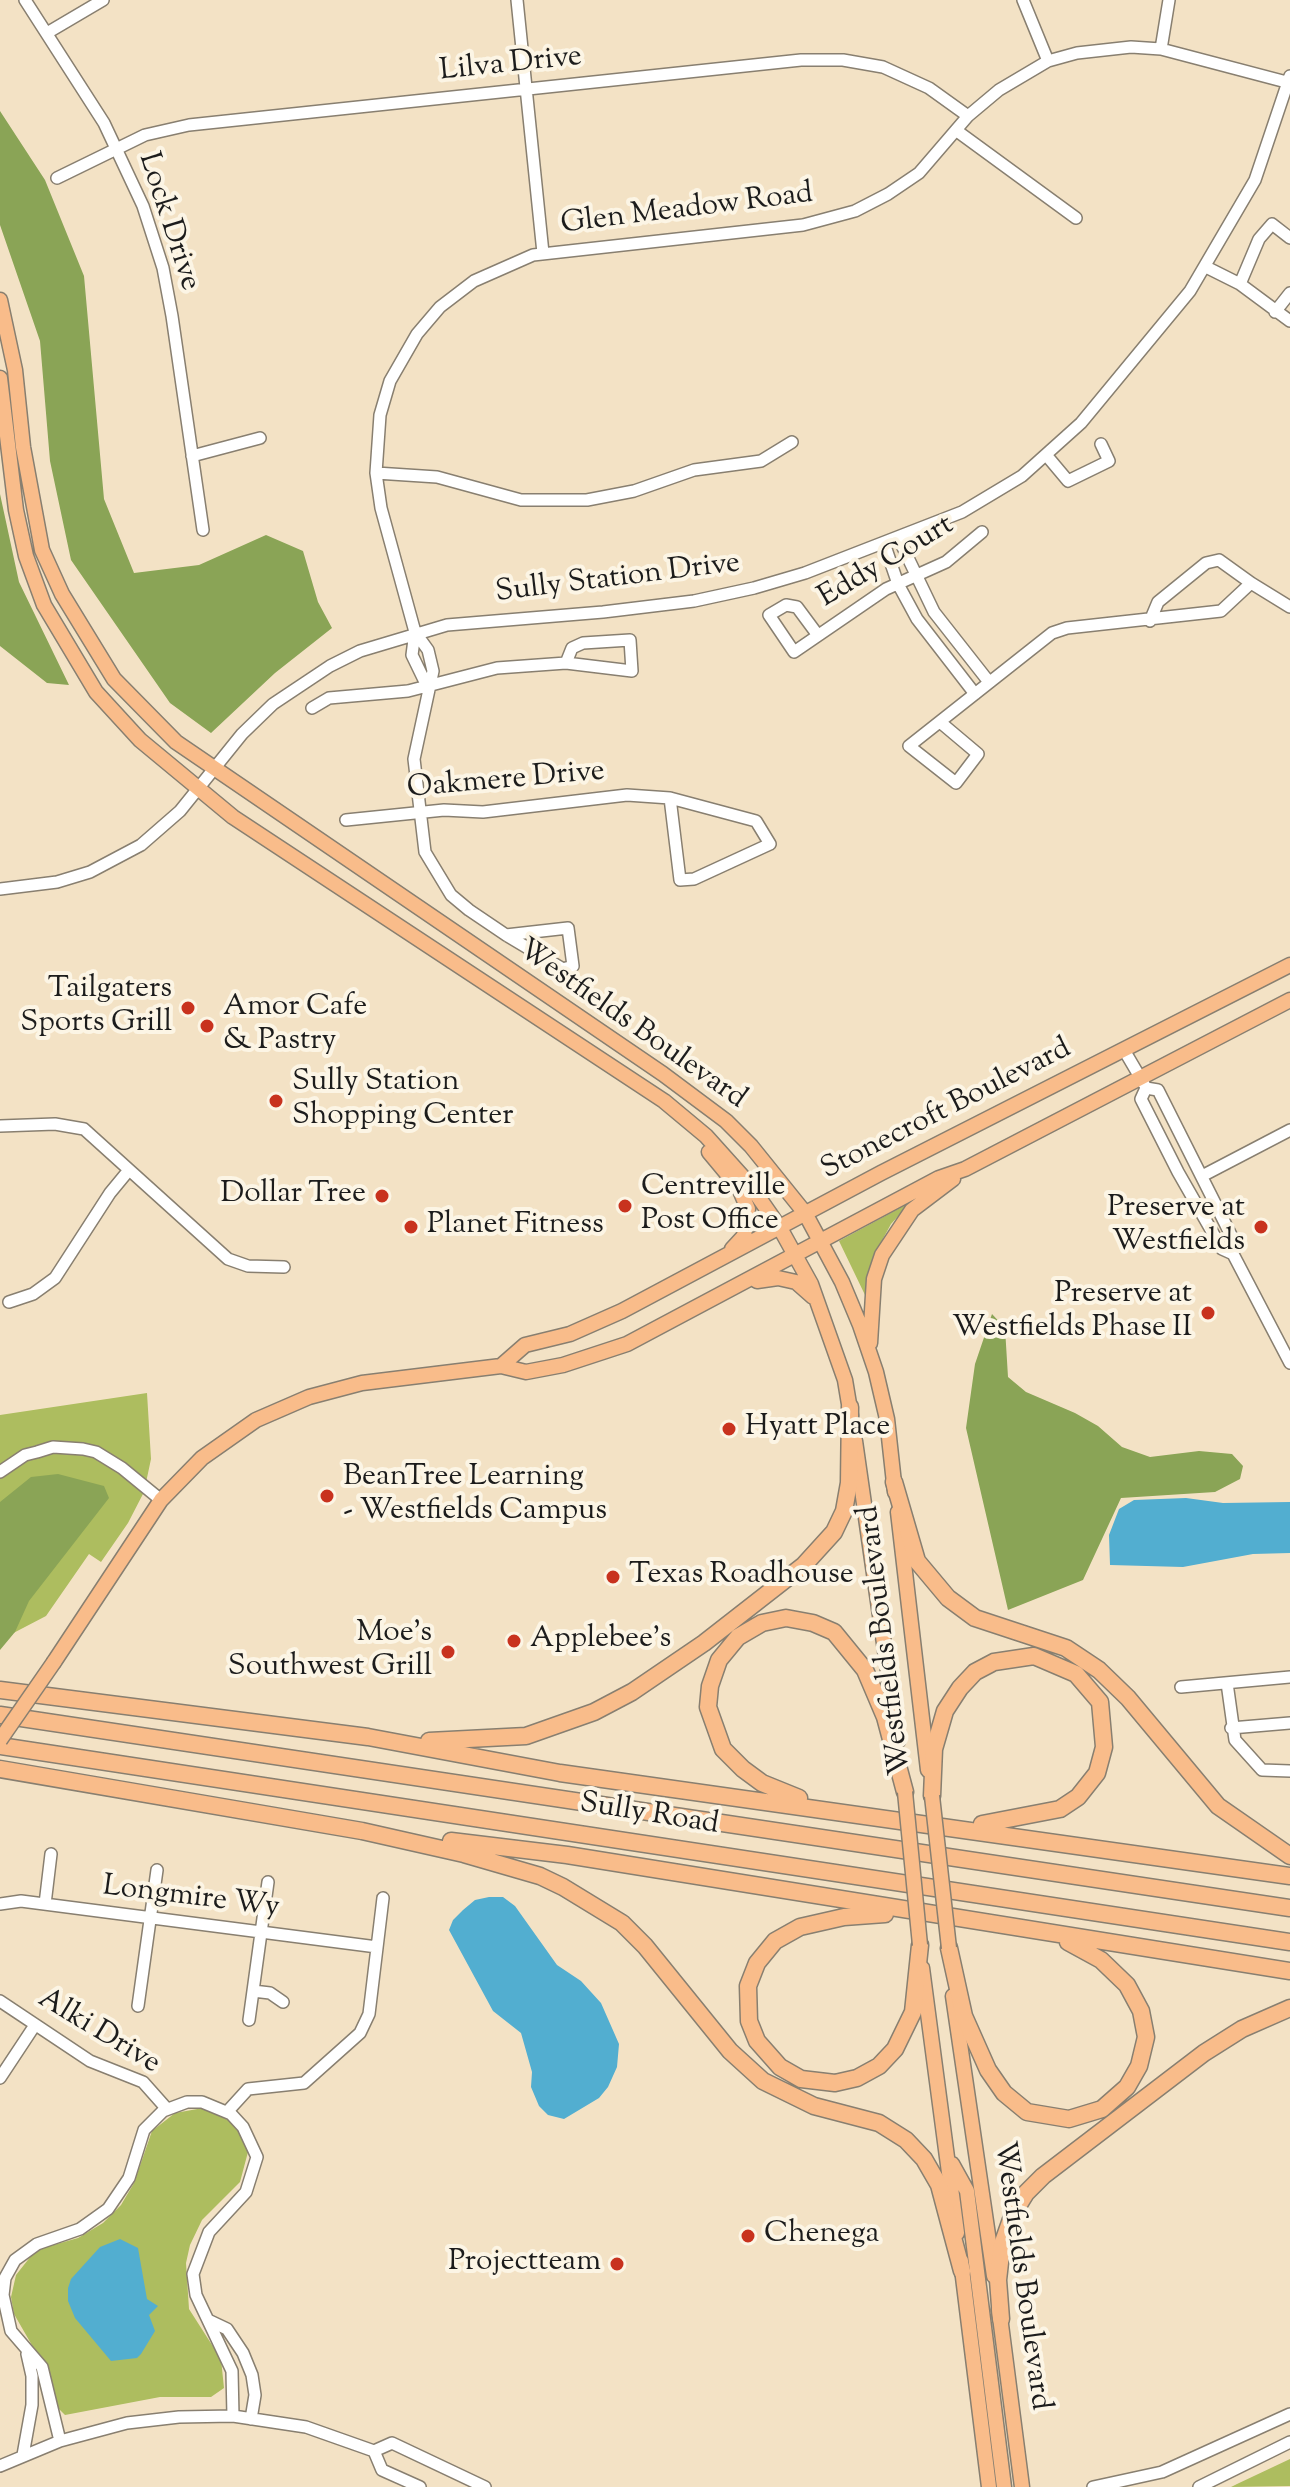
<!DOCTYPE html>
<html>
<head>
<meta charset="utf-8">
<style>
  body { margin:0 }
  canvas { display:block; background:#f3e2c5 }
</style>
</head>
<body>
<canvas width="1290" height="2487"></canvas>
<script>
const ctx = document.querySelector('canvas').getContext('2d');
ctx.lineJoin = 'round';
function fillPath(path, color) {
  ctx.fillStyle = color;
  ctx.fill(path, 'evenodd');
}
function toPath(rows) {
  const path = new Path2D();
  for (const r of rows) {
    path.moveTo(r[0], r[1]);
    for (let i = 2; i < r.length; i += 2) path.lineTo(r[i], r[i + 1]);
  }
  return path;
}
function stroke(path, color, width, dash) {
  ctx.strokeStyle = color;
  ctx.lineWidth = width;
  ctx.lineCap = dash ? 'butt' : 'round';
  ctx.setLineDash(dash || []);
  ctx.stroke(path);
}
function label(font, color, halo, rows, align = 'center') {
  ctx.font = font + ' "Sorts Mill Goudy",serif';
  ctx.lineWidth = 8;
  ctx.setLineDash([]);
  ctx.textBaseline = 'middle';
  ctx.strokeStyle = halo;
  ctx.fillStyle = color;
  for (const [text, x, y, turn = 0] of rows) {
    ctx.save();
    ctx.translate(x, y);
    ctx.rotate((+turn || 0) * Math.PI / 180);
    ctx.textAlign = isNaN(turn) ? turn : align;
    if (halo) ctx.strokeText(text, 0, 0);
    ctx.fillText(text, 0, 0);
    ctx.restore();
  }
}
const green = toPath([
  [911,1202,891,1224,879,1246,865,1295,839,1241],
  [147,1393,151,1459,144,1492,128,1523,101,1562,89,1554,46,1616,0,1640,0,1415],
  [203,2108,236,2124,248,2152,240,2182,202,2220,190,2245,186,2263,189,2309,221,2359,224,2388,211,2397,160,2397,65,2415,57,2407,41,2361,14,2314,11,2297,16,2275,31,2256,43,2248,78,2238,103,2223,121,2205,134,2183,152,2131,175,2113],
  [1290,2459,1290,2486,1231,2487,1237,2484]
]);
const forest = toPath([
  [0,111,45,180,84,276,104,499,134,573,199,565,266,535,303,551,318,602,332,628,275,673,211,733,170,703,71,560,50,461,40,341,0,225],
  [0,494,19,582,69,685,47,683,0,646],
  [992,1314,1005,1328,1008,1377,1026,1392,1075,1413,1098,1426,1122,1447,1150,1457,1199,1451,1232,1454,1243,1466,1240,1479,1215,1492,1121,1498,1083,1580,1008,1610,966,1428,975,1364],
  [58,1474,104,1486,109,1498,29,1601,15,1632,0,1650,0,1502,31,1477]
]);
const water = toPath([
  [1186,1498,1223,1503,1290,1502,1290,1553,1253,1554,1183,1567,1110,1565,1109,1535,1119,1509,1134,1500],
  [489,1897,503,1897,515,1906,557,1965,581,1981,601,2003,619,2044,617,2067,608,2087,599,2098,564,2119,548,2115,539,2106,531,2087,532,2072,521,2033,493,2011,449,1930,453,1920,463,1910,475,1900],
  [120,2239,138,2248,147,2299,158,2306,149,2315,155,2331,141,2354,137,2358,111,2361,75,2318,68,2301,68,2288,71,2279,100,2247]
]);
const minor = toPath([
  [25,0,104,123,143,206,163,268,172,316,203,530],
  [517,0,543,253],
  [1023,0,1048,61],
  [47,33,103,0],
  [1161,49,1169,0],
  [957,131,1076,218],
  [57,178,145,135,189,125,801,60,843,60,883,67,929,88,968,116],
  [1206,267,1240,284,1290,321],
  [1240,284,1259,239,1272,224,1290,238],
  [1275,312,1290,293],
  [192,456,260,438],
  [1047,456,1068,481,1109,461,1101,444],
  [376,473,437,477,521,500,587,500,634,491,694,470,761,461,792,442],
  [898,537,934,612,989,682],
  [884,543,898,584,917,619,975,694],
  [1150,621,1158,602,1206,563,1219,560,1251,583],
  [415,632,412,655,427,686],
  [817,634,797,607,786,605,769,615,794,652,886,589,946,562,982,532],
  [312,708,329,698,408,691,497,668,566,663,632,671,630,640,583,643,572,648,566,663],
  [940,722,978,754,956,783,909,746,1052,633,1067,628,1221,611,1251,583,1290,607],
  [346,820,444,810,483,812,627,795,670,798,756,821,770,844,694,879,680,880,670,798],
  [0,889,57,882,90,872,141,845,180,811,242,734,273,704,330,666,360,651,447,625,603,612,694,601,754,588,805,573,962,512,1022,476,1081,423,1190,291,1255,180,1290,76],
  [506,935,568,928,573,966,563,969,506,935,469,910,451,895,425,852,414,759,433,671,428,650,415,632,381,508,376,473,380,415,390,381,417,334,440,307,474,281,533,255,803,225,855,211,888,194,919,173,968,116,999,90,1048,61,1077,53,1131,47,1161,49,1290,83],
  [1124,1050,1144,1084],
  [1146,1088,1158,1090,1235,1243,1233,1254,1290,1363],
  [1146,1088,1141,1099,1178,1172,1222,1249,1233,1254],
  [0,1126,55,1124,84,1129,228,1259,248,1266,284,1267],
  [1202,1176,1290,1130],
  [9,1302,33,1294,55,1278,110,1193,129,1170],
  [0,1472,25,1455,37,1452,53,1447,83,1449,96,1452,122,1468,161,1500],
  [1227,1683,1235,1740,1262,1770,1290,1771],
  [1181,1687,1290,1677],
  [1231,1728,1290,1723],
  [0,1904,21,1901,377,1947],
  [45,1904,51,1854],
  [253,1991,270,1993,283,2002],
  [0,2001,90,2061,143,2082,167,2109],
  [138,2006,157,1870],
  [249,2020,268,1882],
  [0,2078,35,2025],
  [227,2112,248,2089,304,2083,360,2033,369,2014,383,1898],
  [208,2320,227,2329,243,2353,252,2375,255,2395,251,2419],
  [60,2441,42,2367,11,2331,3,2295,5,2278,15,2260,37,2244,80,2229,108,2209,129,2178,144,2130,163,2111,187,2102,202,2102,231,2114,243,2127,257,2157,246,2192,209,2232,193,2274,196,2295,232,2371,233,2416],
  [374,2451,382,2470,420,2487],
  [23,2455,32,2405,32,2376,27,2354],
  [0,2466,60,2441,127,2423,179,2417,233,2416,306,2427,374,2451,392,2443,485,2487],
  [1093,2487,1162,2472,1290,2414],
  [1199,2487,1290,2442]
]);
const major = toPath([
  [0,300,15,370,23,447,42,550,62,594,114,679,176,742,663,1074,726,1121,751,1146,805,1213,842,1282,860,1325,876,1372,887,1419,895,1492],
  [0,378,16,510,26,556,44,605,96,692,140,740,233,817,664,1101,706,1136,750,1185,780,1228,811,1284,845,1380,851,1416],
  [709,1152,739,1188,748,1209,744,1236,732,1249],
  [757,1281,778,1278,796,1282,813,1297],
  [870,1343,874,1279,882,1255,912,1210,953,1179],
  [501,1366,525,1345,570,1334,622,1311,881,1173,1290,965],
  [855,1441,898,1741],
  [898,1512,928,1770],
  [54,1662,161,1500,202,1458,256,1420,309,1397,362,1383,501,1366,526,1372,563,1365,627,1344,939,1178,965,1169,1290,1000],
  [922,1968,957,2233],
  [953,1996,994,2276],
  [952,2164,967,2191,1004,2487],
  [961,2261,989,2487],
  [999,2309,1022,2487]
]);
const highway = toPath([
  [894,1482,917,1561,948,1598,975,1618,1066,1648,1099,1670,1128,1698,1218,1806,1290,1856],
  [0,1690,368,1737,560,1773,1290,1876],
  [0,1715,1290,1908],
  [429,1741,526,1736,594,1712,632,1692,704,1643,804,1565,834,1532,844,1511,849,1483,850,1407],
  [0,1746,1290,1942],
  [0,1769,362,1831,464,1854,540,1876,563,1887,622,1923,645,1946,730,2051,763,2081,814,2106,879,2123,906,2140,924,2159,939,2185,962,2271],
  [932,1796,934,1749,945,1711,960,1688,975,1672,994,1662,1034,1656,1076,1674,1100,1702,1104,1747,1097,1773,1078,1797,1060,1809,982,1824],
  [799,1798,762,1783,743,1769,723,1749,708,1707,710,1686,719,1660,738,1637,762,1623,786,1618,813,1623,834,1632,865,1670,885,1717,905,1792],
  [451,1841,567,1855,1290,1971],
  [885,1914,844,1917,800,1927,775,1941,757,1963,748,1986,749,2021,757,2041,780,2067,801,2079,835,2083,857,2078,879,2066,895,2049,913,2012,920,1945],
  [949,1948,964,2016,988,2070,1004,2093,1027,2112,1069,2119,1102,2109,1127,2087,1139,2066,1146,2037,1141,2011,1127,1985,1101,1960,1068,1942],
  [1001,2319,998,2280,1002,2245,1013,2214,1026,2193,1043,2176,1204,2053,1242,2029,1290,2008]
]);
const majorBridge = toPath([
  [0,1740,54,1662],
  [905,1792,920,1945],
  [932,1796,949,1948]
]);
const markers = [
  [188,1008,8,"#c8321e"],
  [207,1026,8,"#c8321e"],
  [276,1101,8,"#c8321e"],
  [382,1196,8,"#c8321e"],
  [625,1206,8,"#c8321e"],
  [411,1227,8,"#c8321e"],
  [1261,1227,8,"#c8321e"],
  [1208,1313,8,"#c8321e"],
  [729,1429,8,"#c8321e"],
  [327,1496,8,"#c8321e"],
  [613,1577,8,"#c8321e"],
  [514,1641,8,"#c8321e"],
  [448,1652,8,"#c8321e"],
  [748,2236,8,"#c8321e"],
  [617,2264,8,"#c8321e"]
];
const streetNames = [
  ["Lilva Drive",511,66,-6],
  ["Glen Meadow Road",687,211,-7],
  ["Lock Drive",167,222,72],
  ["Eddy Court",887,563,-31],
  ["Sully Station Drive",618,580,-7],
  ["Oakmere Drive",506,782,-5],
  ["Westfields Boulevard",631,1026,35],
  ["Stonecroft Boulevard",947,1111,-27],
  ["Westfields Boulevard",887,1640,-97],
  ["Sully Road",649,1816,9],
  ["Longmire Wy",191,1899,7],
  ["Alki Drive",98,2033,31],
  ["Westfields Boulevard",1020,2276,82]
];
const poiNames = [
  ["Tailgaters",172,991,"right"],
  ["Sports Grill",172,1025,"right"],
  ["Amor Cafe",223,1009],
  ["& Pastry",223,1043],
  ["Sully Station",292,1084],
  ["Shopping Center",292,1118],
  ["Centreville",641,1189],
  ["Post Office",641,1223],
  ["Dollar Tree",366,1196,"right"],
  ["Preserve at",1245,1210,"right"],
  ["Westfields",1245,1244,"right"],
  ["Planet Fitness",427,1227],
  ["Preserve at",1192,1296,"right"],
  ["Westfields Phase II",1192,1330,"right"],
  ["Hyatt Place",745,1429],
  ["BeanTree Learning",343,1479],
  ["- Westfields Campus",343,1513],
  ["Texas Roadhouse",629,1577],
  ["Moe's",432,1635,"right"],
  ["Southwest Grill",432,1669,"right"],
  ["Applebee's",530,1641],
  ["Chenega",764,2236],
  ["Projectteam",601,2264,"right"]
];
fillPath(green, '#adbd5f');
fillPath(forest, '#8aa456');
fillPath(water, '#52aed0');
stroke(minor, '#887f70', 14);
stroke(major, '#887f70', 17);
stroke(highway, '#887f70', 19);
stroke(minor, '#fff', 11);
stroke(major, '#f9bc8a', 14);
stroke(highway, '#f9bc8a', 16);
stroke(majorBridge, '#887f70', 17, []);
stroke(majorBridge, '#f9bc8a', 14);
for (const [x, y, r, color] of markers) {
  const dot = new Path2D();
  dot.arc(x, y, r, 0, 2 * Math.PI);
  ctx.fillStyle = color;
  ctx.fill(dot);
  stroke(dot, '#fcf5e5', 3);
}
label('30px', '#1c1c1c', '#fcf5e5', streetNames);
label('30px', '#1c1c1c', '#fcf5e5', poiNames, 'left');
</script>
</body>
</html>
